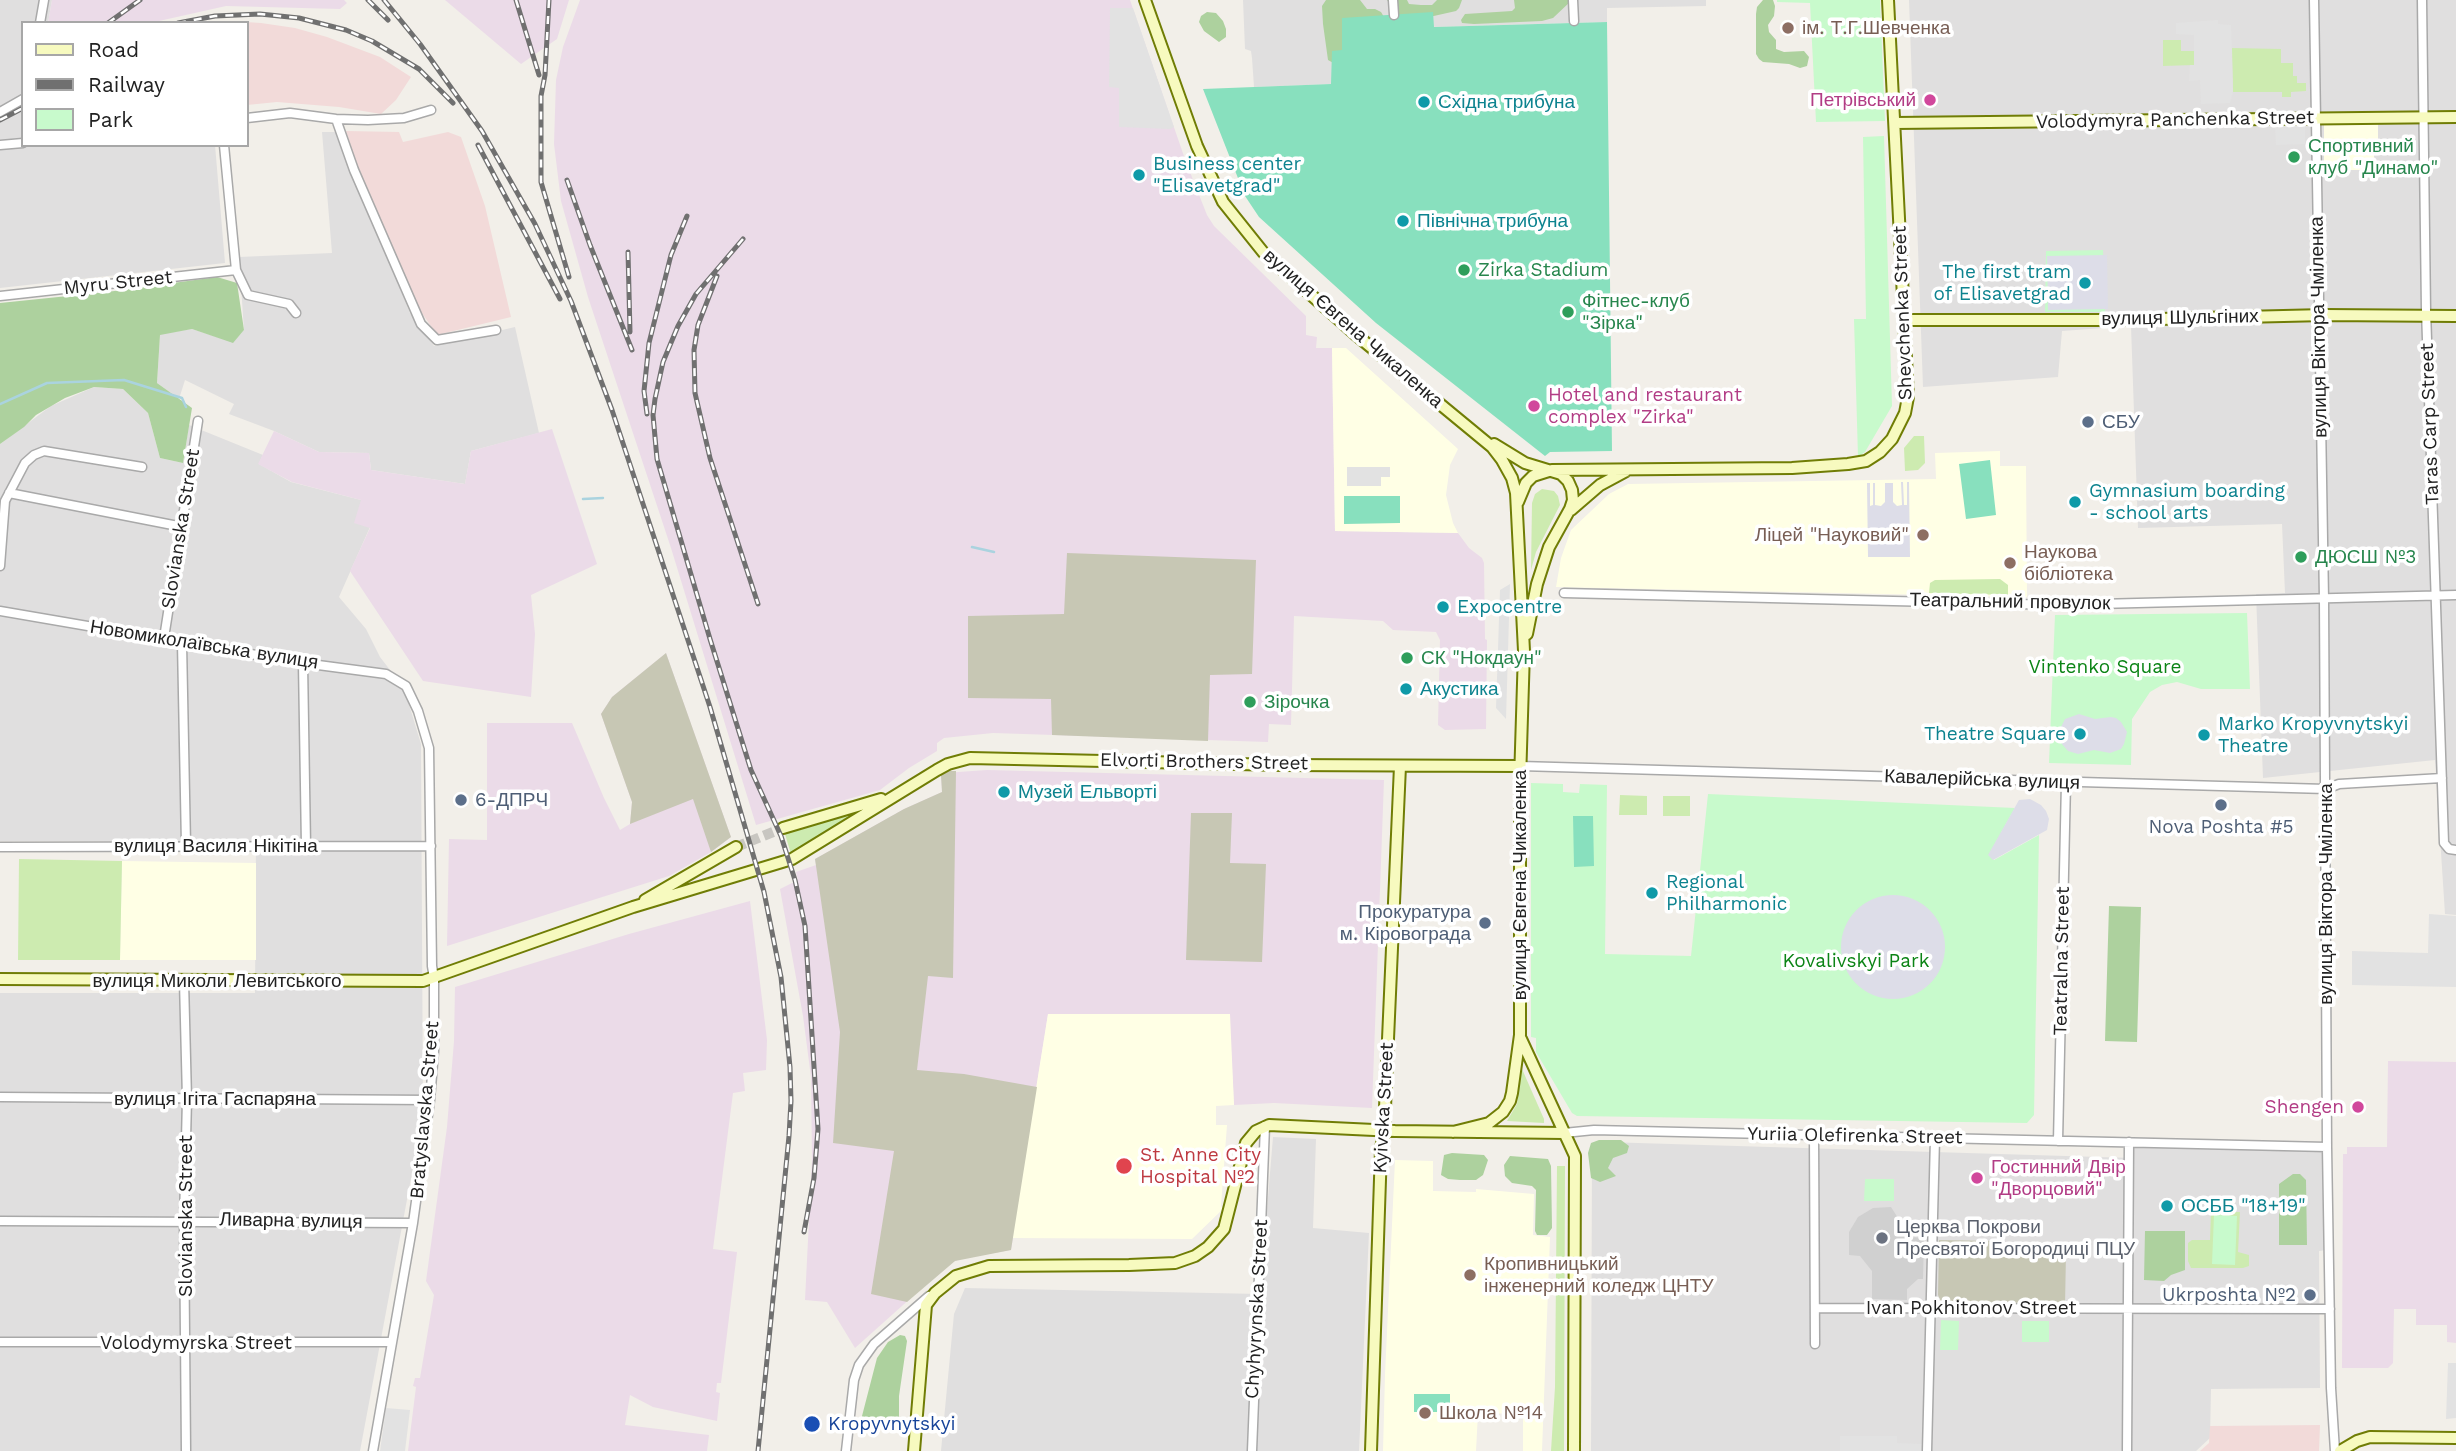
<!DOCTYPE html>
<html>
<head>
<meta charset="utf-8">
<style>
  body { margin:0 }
  #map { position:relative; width:2456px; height:1451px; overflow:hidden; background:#f2efe9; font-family:"Work Sans",sans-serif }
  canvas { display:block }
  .legend { position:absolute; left:21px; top:21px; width:228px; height:126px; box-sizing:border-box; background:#fff; border:2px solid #a7a7a7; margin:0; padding:9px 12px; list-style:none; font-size:21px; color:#222 }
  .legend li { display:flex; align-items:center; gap:14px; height:35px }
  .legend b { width:35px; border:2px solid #a7a7a7 }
</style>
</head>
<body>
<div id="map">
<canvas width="2456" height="1451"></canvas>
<ul class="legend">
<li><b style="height:9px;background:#f7fabf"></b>Road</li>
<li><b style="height:9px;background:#707070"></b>Railway</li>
<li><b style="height:19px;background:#c8facc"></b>Park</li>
</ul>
</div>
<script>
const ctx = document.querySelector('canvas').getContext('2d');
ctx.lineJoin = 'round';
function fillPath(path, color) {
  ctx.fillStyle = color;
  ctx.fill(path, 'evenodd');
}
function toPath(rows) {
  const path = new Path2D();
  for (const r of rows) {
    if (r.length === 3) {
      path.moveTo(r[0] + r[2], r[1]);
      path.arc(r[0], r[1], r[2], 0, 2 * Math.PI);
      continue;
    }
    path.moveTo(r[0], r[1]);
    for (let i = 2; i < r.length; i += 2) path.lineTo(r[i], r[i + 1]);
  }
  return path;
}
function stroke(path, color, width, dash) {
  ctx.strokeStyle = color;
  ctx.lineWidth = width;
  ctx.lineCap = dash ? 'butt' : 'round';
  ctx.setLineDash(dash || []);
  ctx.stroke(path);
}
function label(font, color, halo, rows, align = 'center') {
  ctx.font = font + ' "Work Sans",sans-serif';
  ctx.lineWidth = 7;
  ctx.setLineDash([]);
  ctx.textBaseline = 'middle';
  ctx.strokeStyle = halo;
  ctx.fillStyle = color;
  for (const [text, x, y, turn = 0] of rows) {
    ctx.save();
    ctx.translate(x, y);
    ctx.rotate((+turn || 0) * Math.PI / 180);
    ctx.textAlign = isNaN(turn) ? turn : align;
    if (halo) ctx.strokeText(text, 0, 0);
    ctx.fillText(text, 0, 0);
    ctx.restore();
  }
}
const residential = toPath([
  [0,0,52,0,48,23,23,23,23,145,215,145,225,263,0,288],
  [1243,0,1706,0,1706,6,1607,8,1607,22,1433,27,1433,13,1332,51,1332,84,1254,87,1252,58,1251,51,1245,49],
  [1909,0,2456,0,2456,915,2445,914,2435,760,2263,778,2256,594,2285,593,2282,524,2138,528,2131,326,2062,331,2058,377,1923,387],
  [322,132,336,132,410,313,434,346,515,327,539,433,471,451,465,484,371,470,369,453,319,452,274,431,229,414,234,404,185,380,179,399,157,383,160,334,192,329,233,342,244,330,239,257,332,253],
  [94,387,123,389,148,413,160,458,183,463,189,425,263,455,259,464,291,482,361,500,370,527,339,597,366,629,380,657,404,688,421,744,423,1114,360,1451,0,1451,0,993,255,993,256,841,0,841,0,444,51,406],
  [1273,1137,1316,1139,1313,1228,1369,1233,1359,1451,941,1451,954,1314,965,1288,1260,1294],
  [1605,1142,2132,1158,2132,1145,2324,1150,2326,1250,2319,1251,2320,1388,2211,1389,2210,1438,2196,1451,1591,1451,1592,1152]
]);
const commercial = toPath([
  [231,21,261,23,295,28,327,37,380,57,411,77,396,100,381,114,339,107,277,102,247,105,247,23,220,23],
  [346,131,399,132,403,142,448,132,461,137,485,206,511,317,437,335,413,300,359,173],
  [2320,1425,2319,1451,2200,1451,2209,1443,2210,1426]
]);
const industrial = toPath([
  [52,0,344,0,347,3,340,9,226,6,150,23,48,23],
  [445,0,569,0,557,39,521,64],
  [580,0,1130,0,1186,162,1207,215,1214,226,1306,316,1306,335,1317,337,1316,348,1332,348,1335,531,1458,533,1469,548,1482,558,1484,563,1485,639,1487,640,1486,729,1445,730,1438,725,1440,640,1436,632,1393,630,1383,621,1294,616,1291,725,1269,724,1268,742,993,733,944,738,937,743,937,751,909,768,880,790,756,825,671,548,588,297,561,201,554,144,556,80,563,47],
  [552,429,597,564,531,595,535,634,531,697,423,681,350,571,370,528,354,523,361,500,292,482,258,464,274,431,319,452,369,453,371,470,465,484,471,451],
  [666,653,731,837,711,852,669,876,447,946,449,839,487,840,487,723,572,723,604,798,620,830,630,824,632,802,601,714,612,697],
  [987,770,1384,780,1372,1108,1274,1103,1234,1105,1229,1014,1048,1014,1011,1250,960,1259,950,1263,855,1348,827,1302,805,1300,812,1160,811,1077,803,1016,780,889,798,880,796,872,816,865,815,859,904,809,942,792,941,775,944,773],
  [750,901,767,1040,766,1070,743,1073,745,1091,733,1093,713,1249,737,1252,721,1383,717,1383,716,1392,720,1393,717,1421,653,1407,630,1395,625,1425,709,1435,707,1451,408,1451,416,1387,413,1386,415,1378,420,1378,434,1295,426,1281,447,1127,454,1041,455,987,629,934],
  [2388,1061,2456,1062,2456,1343,2447,1342,2447,1325,2416,1325,2416,1309,2394,1309,2393,1363,2388,1368,2342,1368,2343,1154,2347,1154,2347,1147,2387,1147]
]);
const education = toPath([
  [2324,124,2378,124,2378,147,2374,147,2374,161,2386,161,2386,174,2363,174,2363,170,2324,170],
  [1332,348,1346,348,1458,449,1450,465,1446,495,1453,523,1458,533,1335,531],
  [2000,451,2000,466,2026,466,2027,597,1556,587,1561,558,1571,530,1609,494,1628,484,1936,479,1935,453],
  [122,861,256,863,256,960,120,960],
  [1048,1014,1230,1014,1234,1105,1216,1106,1216,1125,1227,1125,1221,1206,1223,1209,1192,1239,1012,1238],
  [1395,1160,1433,1161,1433,1191,1476,1192,1476,1189,1534,1194,1533,1235,1550,1237,1542,1451,1523,1451,1523,1414,1478,1413,1476,1451,1383,1451,1385,1375]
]);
const religious = toPath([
  [1891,1207,1910,1237,1924,1238,1923,1279,1918,1279,1907,1289,1907,1300,1872,1299,1872,1271,1860,1256,1849,1255,1849,1232,1858,1217,1873,1208]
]);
const construction = toPath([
  [1067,553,1256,560,1252,674,1210,675,1208,741,1052,735,1051,699,968,698,968,616,1064,614],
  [666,653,731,837,711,852,693,799,630,824,632,802,601,714,612,697],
  [950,771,956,771,953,978,928,976,917,1070,964,1074,1037,1087,1011,1250,955,1261,907,1302,871,1294,894,1151,833,1143,840,1032,815,859,904,809,942,792,941,775],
  [1191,813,1232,813,1230,863,1266,864,1262,962,1186,960],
  [1939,1240,1999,1241,2007,1255,2066,1253,2065,1306,1943,1306,1938,1295]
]);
const grass = toPath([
  [2163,40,2181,40,2181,51,2194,51,2194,65,2163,66],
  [2232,48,2281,49,2281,63,2293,63,2293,76,2297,76,2297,83,2306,83,2306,91,2291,92,2291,97,2282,97,2282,92,2233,92],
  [1914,436,1924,436,1925,463,1918,470,1905,471,1904,448],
  [1542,489,1554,491,1558,496,1560,505,1536,552,1531,570,1532,503,1535,494],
  [2000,579,2008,585,2008,595,1929,593,1930,583,1935,580],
  [1620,795,1647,796,1647,815,1619,815],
  [1663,796,1690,796,1690,816,1663,816],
  [850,814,852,817,791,854,785,834],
  [19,859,122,861,120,960,18,960],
  [1522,1069,1544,1119,1544,1123,1507,1121,1517,1104],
  [1557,1166,1565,1166,1564,1451,1551,1451,1555,1387],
  [2211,1212,2240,1212,2238,1252,2249,1255,2249,1266,2243,1268,2191,1268,2188,1261,2188,1243,2192,1240,2210,1240]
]);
const forest = toPath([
  [1326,0,1360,0,1367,9,1375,9,1381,12,1384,17,1337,65,1328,60,1323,24,1322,6],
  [1387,0,1407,0,1409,4,1421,5,1432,5,1437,0,1462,0,1459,8,1456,11,1407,22,1402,19],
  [1514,0,1572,0,1553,18,1542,21,1474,24,1462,23,1461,20,1465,14,1512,11,1515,8],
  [1763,0,1773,0,1775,6,1774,16,1768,25,1769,32,1776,40,1776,49,1784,52,1804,51,1809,57,1807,66,1800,68,1789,64,1763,62,1759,59,1756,54,1756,14,1757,7],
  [1207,12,1216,13,1223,21,1226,29,1226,37,1219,42,1204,31,1199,22,1201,16],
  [217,277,237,283,244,330,233,343,192,329,160,335,157,383,192,408,183,463,160,458,148,413,123,389,94,387,65,398,36,415,24,427,0,444,0,303,107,292],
  [2109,906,2141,907,2137,1042,2105,1041],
  [1599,1140,1621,1140,1629,1146,1627,1153,1613,1158,1608,1168,1616,1176,1600,1182,1591,1178,1588,1153,1591,1143],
  [1452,1153,1484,1155,1488,1160,1483,1175,1476,1180,1460,1180,1448,1179,1441,1175,1444,1155],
  [1510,1156,1548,1159,1551,1166,1552,1228,1547,1235,1537,1235,1535,1231,1536,1190,1532,1186,1512,1183,1505,1176,1504,1165],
  [2293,1174,2300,1174,2306,1180,2307,1245,2279,1245,2279,1184],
  [2145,1231,2185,1231,2185,1270,2171,1275,2164,1281,2144,1280],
  [900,1335,905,1336,907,1341,899,1396,899,1419,892,1426,863,1425,862,1416,877,1358,888,1342]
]);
const park = toPath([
  [1777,0,1880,0,1885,121,1816,122,1810,3,1777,2],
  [1884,136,1892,406,1865,452,1858,457,1854,319,1866,319,1863,137],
  [2103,250,2105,312,2045,312,2046,251],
  [2247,613,2250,689,2201,689,2177,682,2162,685,2150,692,2132,719,2131,765,2049,763,2055,615],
  [1531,783,1563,784,1563,792,1579,793,1580,784,1607,785,1605,954,1691,956,1708,794,2015,808,1989,855,1994,860,2039,835,2034,1115,2027,1123,1577,1116,1572,1113,1536,1052,1536,1038,1531,1037],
  [1865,1179,1894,1179,1894,1201,1864,1201],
  [2214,1215,2237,1216,2235,1265,2212,1264],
  [1941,1320,1959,1321,1958,1350,1940,1350],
  [2022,1321,2049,1321,2049,1342,2022,1342]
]);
const pitch = toPath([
  [1433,12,1434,27,1607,22,1612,451,1550,452,1545,456,1376,323,1259,217,1245,196,1203,89,1331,84,1332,51,1342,50,1342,18],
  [1990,460,1996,515,1966,519,1959,464],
  [1344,496,1400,496,1400,523,1344,524],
  [1573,816,1593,816,1594,866,1574,867],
  [1414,1394,1450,1394,1450,1412,1414,1412]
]);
const parking = toPath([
  [1110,8,1133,8,1174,127,1170,129,1119,127,1119,88,1109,87],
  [2218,20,2218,24,2231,25,2233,92,2230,103,2201,104,2200,80,2189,81,2190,65,2194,65,2194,35,2176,34,2176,23],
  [2305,124,2305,144,2276,145,2275,125],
  [1347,467,1390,467,1390,477,1381,477,1381,486,1347,486],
  [1510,584,1506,719,1496,708,1500,590],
  [2429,914,2456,916,2456,987,2352,985,2352,951,2428,953],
  [2448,1363,2456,1363,2456,1418,2446,1419],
  [386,1408,410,1410,405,1451,380,1451],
  [1840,1436,1897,1436,1897,1443,1922,1444,1922,1451,1840,1451]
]);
const plaza = toPath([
  [2107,255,2108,309,2048,310,2047,256],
  [1901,482,1903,482,1904,505,1907,505,1907,482,1909,482,1910,557,1868,557,1867,483,1870,483,1870,506,1873,505,1873,483,1875,483,1875,505,1881,506,1885,502,1885,483,1893,483,1893,502,1897,506,1902,505],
  [2079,714,2095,719,2111,717,2116,718,2121,722,2127,732,2124,744,2121,749,2110,753,2094,750,2078,754,2068,751,2062,744,2059,731,2065,719],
  [2030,799,2041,805,2046,811,2049,819,2047,830,1993,860,1988,855,2019,800],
  [1893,947,52]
]);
const stream = toPath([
  [0,404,47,383,124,380,182,398,186,407],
  [583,499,603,498],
  [972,547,994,552]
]);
const secondaryTunnel = toPath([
  [736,847,783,828]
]);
const street = toPath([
  [1393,0,1394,15],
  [1573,0,1574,21],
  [2314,0,2324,599,2327,1147,2331,1388,2335,1451],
  [2422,0,2426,310,2444,843,2449,849,2456,850],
  [40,23,44,0],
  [0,112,23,99],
  [247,118,290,113,336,119,368,120,404,118,431,110],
  [336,119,354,170,421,324,437,340,496,330],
  [0,145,23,143],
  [224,145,236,270,248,295,289,304,296,313],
  [0,296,236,270],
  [9,493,183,527],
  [0,566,5,501,25,463,34,455,44,451,142,467],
  [1564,593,2058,605,2456,595],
  [0,611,303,663,386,674,406,686,418,711,429,748,432,966,434,978,434,1051,430,1100,413,1223,373,1451],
  [164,638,198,421],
  [182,643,186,845],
  [303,663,306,846],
  [1520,766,2326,789,2339,784,2442,778],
  [0,847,431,846],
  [184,981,187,1099,184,1220,186,1451],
  [0,1097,430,1100],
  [1564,1133,1594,1130,2327,1147],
  [1814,1135,1815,1344],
  [2058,1141,2066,782],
  [0,1221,413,1223],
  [1815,1308,2330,1309],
  [0,1342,391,1342],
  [846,1451,854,1380,859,1365,874,1344,929,1296],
  [1252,1451,1265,1126],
  [1927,1451,1935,1138],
  [2127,1451,2129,1142]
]);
const secondary = toPath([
  [1145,0,1197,146,1223,202,1263,252,1355,334,1492,447,1502,460,1512,478,1516,493,1524,651,1520,781,1520,1035,1512,1093,1510,1101,1503,1112,1489,1123,1453,1132],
  [1895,123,2456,117],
  [1904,320,2117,320,2325,315,2456,316],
  [1494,444,1525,463,1561,474,1568,481,1572,490,1573,500,1570,509,1549,547,1537,584,1527,634],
  [1518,502,1526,483,1533,476,1552,470,1792,468,1848,464,1866,461,1880,452,1892,439,1905,413,1908,397,1888,0],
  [1571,510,1600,485,1626,471],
  [783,828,881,799],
  [645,900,736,847],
  [0,979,423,981,633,907,792,859,937,770,948,764,970,758,1281,765,1520,766],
  [1521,1039,1575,1156,1574,1451],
  [914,1451,926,1305,935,1293,956,1276,989,1266,1129,1265,1175,1263,1195,1256,1208,1247,1224,1229,1246,1143,1256,1131,1269,1125,1395,1131,1564,1133],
  [1371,1451,1381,1149,1384,1130,1400,766],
  [2340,1451,2357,1441,2370,1437,2456,1438]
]);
const rail = toPath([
  [368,0,388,20],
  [384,0,420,44,482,131,535,224,571,301,612,410,710,707,764,892,781,977,790,1067,791,1101,789,1136,758,1451],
  [516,0,539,75],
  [549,0,545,75,541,96,541,182,569,277],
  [108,23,140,0],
  [178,23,215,16,260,14,299,18,346,30,372,41,419,69,453,103],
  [0,120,23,108],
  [478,145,560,299],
  [567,180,590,245,632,350],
  [743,239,696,294,678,326,663,362,655,399,653,415,657,459,710,639,751,770,781,836,795,880,805,926,818,1129,814,1178,804,1232],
  [628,252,630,332],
  [717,276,698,325,694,350,695,393,710,458,758,604],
  [647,414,644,391,649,343,671,255,687,216]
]);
const markers = [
  [1788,28,7,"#8d6e63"],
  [1930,100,7,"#d1479c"],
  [1424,102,7,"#0f9aa8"],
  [2294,157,7,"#2e9e5b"],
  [1139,175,7,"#0f9aa8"],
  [1403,221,7,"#0f9aa8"],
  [1464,270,7,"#2e9e5b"],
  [2085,283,7,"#0f9aa8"],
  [1568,312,7,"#2e9e5b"],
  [1534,406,7,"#d1479c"],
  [2088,422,7,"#5c6f8a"],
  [2075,502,7,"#0f9aa8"],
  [1923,535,7,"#8d6e63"],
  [2301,557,7,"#2e9e5b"],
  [2010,563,7,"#8d6e63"],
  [1443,607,7,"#0f9aa8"],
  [1407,658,7,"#2e9e5b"],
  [1406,689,7,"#0f9aa8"],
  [1250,702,7,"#2e9e5b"],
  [2080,734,7,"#0f9aa8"],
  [2204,735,7,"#0f9aa8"],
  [1004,792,7,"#0f9aa8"],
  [461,800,7,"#5c6f8a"],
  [2221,805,7,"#5c6f8a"],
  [1652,893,7,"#0f9aa8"],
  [1485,923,7,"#5c6f8a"],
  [2358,1107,7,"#d1479c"],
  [1124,1166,9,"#e0444e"],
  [1977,1178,7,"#d1479c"],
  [2167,1206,7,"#0f9aa8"],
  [1882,1238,7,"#6b7280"],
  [1470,1275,7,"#8d6e63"],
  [2310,1295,7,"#5c6f8a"],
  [1425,1413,7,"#8d6e63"],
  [812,1424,9,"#1a4fb4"]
];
const educationNames = [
  ["ім. Т.Г.Шевченка",1802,28],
  ["Ліцей \"Науковий\"",1909,535,"right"],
  ["Наукова",2024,552],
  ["бібліотека",2024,574],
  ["Кропивницький",1484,1264],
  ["інженерний коледж ЦНТУ",1484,1286],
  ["Школа №14",1439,1413]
];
const hotelNames = [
  ["Петрівський",1916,100],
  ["Hotel and restaurant",1548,395,"left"],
  ["complex \"Zirka\"",1548,417,"left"],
  ["Shengen",2344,1107],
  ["Гостинний Двір",1991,1167,"left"],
  ["\"Дворцовий\"",1991,1189,"left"]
];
const cultureNames = [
  ["Східна трибуна",1438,102],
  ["Business center",1153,164],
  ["\"Elisavetgrad\"",1153,186],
  ["Північна трибуна",1417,221],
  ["The first tram",2071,272,"right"],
  ["of Elisavetgrad",2071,294,"right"],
  ["Gymnasium boarding",2089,491],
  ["- school arts",2089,513],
  ["Expocentre",1457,607],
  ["Акустика",1420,689],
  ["Marko Kropyvnytskyi",2218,724],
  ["Theatre",2218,746],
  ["Theatre Square",2066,734,"right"],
  ["Музей Ельворті",1018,792],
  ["Regional",1666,882],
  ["Philharmonic",1666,904],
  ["ОСББ \"18+19\"",2181,1206]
];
const streetNames = [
  ["Volodymyra Panchenka Street",2175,120,-1],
  ["Myru Street",118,283,-6],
  ["Shevchenka Street",1903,313,-92],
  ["вулиця Шульгіних",2180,318,-1],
  ["вулиця Віктора Чміленка",2319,327,-91],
  ["вулиця Євгена Чикаленка",1353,329,41],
  ["Taras Carp Street",2430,424,-92],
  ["Slovianska Street",181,529,-81],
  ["Театральний провулок",2010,602,1],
  ["Новомиколаївська вулиця",204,645,9],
  ["Elvorti Brothers Street",1204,762,1],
  ["Кавалерійська вулиця",1982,780,2],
  ["вулиця Василя Нікітіна",216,846],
  ["вулиця Євгена Чикаленка",1520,885,-90],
  ["вулиця Віктора Чміленка",2326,894,-90],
  ["Teatralna Street",2062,961,-89],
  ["вулиця Миколи Левитського",217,981],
  ["вулиця Ігіта Гаспаряна",215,1099],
  ["Kyivska Street",1384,1108,-87],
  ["Bratyslavska Street",425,1110,-85],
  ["Yuriia Olefirenka Street",1855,1136,1],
  ["Slovianska Street",186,1216,-90],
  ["Ливарна вулиця",291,1221,1],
  ["Ivan Pokhitonov Street",1971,1308],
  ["Chyhyrynska Street",1257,1309,-87],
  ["Volodymyrska Street",196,1343]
];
const leisureNames = [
  ["Спортивний",2308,146],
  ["клуб \"Динамо\"",2308,168],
  ["Zirka Stadium",1478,270],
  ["Фітнес-клуб",1582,301],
  ["\"Зірка\"",1582,323],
  ["ДЮСШ №3",2315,557],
  ["СК \"Нокдаун\"",1421,658],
  ["Зірочка",1264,702]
];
const serviceNames = [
  ["СБУ",2102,422],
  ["6-ДПРЧ",475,800],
  ["Nova Poshta #5",2221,827,"center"],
  ["Прокуратура",1471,912,"right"],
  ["м. Кіровограда",1471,934,"right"],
  ["Ukrposhta №2",2296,1295,"right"]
];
const parkNames = [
  ["Vintenko Square",2105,667],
  ["Kovalivskyi Park",1856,961]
];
const healthNames = [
  ["St. Anne City",1140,1155],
  ["Hospital №2",1140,1177]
];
const worshipNames = [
  ["Церква Покрови",1896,1227],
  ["Пресвятої Богородиці ПЦУ",1896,1249]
];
const transitNames = [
  ["Kropyvnytskyi",828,1424]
];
fillPath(residential, '#e0dfdf');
fillPath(commercial, '#f2dad9');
fillPath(industrial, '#ebdbe8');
fillPath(education, '#ffffe5');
fillPath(religious, '#d0d0d0');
fillPath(construction, '#c7c7b4');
fillPath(grass, '#cdebb0');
fillPath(forest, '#add19e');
fillPath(park, '#c8facc');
fillPath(pitch, '#88e0be');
fillPath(parking, '#e2e2e2');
fillPath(plaza, '#dddde8');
stroke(stream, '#aad3df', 2.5);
stroke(secondaryTunnel, '#c8c6c1', 10, [10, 5]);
stroke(street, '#a9a9a9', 11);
stroke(secondary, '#707d05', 14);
stroke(street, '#fff', 8);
stroke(secondary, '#f7fabf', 10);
stroke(rail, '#707070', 5);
stroke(rail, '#fff', 2.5, [8]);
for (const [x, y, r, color] of markers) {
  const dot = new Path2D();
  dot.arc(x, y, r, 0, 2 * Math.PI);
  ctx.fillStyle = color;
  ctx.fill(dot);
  stroke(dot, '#fff', 2.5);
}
label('19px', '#785e54', '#fff', educationNames, 'left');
label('19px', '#b23c85', '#fff', hotelNames, 'right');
label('19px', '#0d838f', '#fff', cultureNames, 'left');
label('19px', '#222', '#fff', streetNames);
label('19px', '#27864d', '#fff', leisureNames, 'left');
label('19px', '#4e5e75', '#fff', serviceNames, 'left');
label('19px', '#0c8416', '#fff', parkNames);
label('19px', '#be3a42', '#fff', healthNames, 'left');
label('19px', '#5b616d', '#fff', worshipNames, 'left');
label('19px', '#164399', '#fff', transitNames, 'left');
</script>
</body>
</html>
